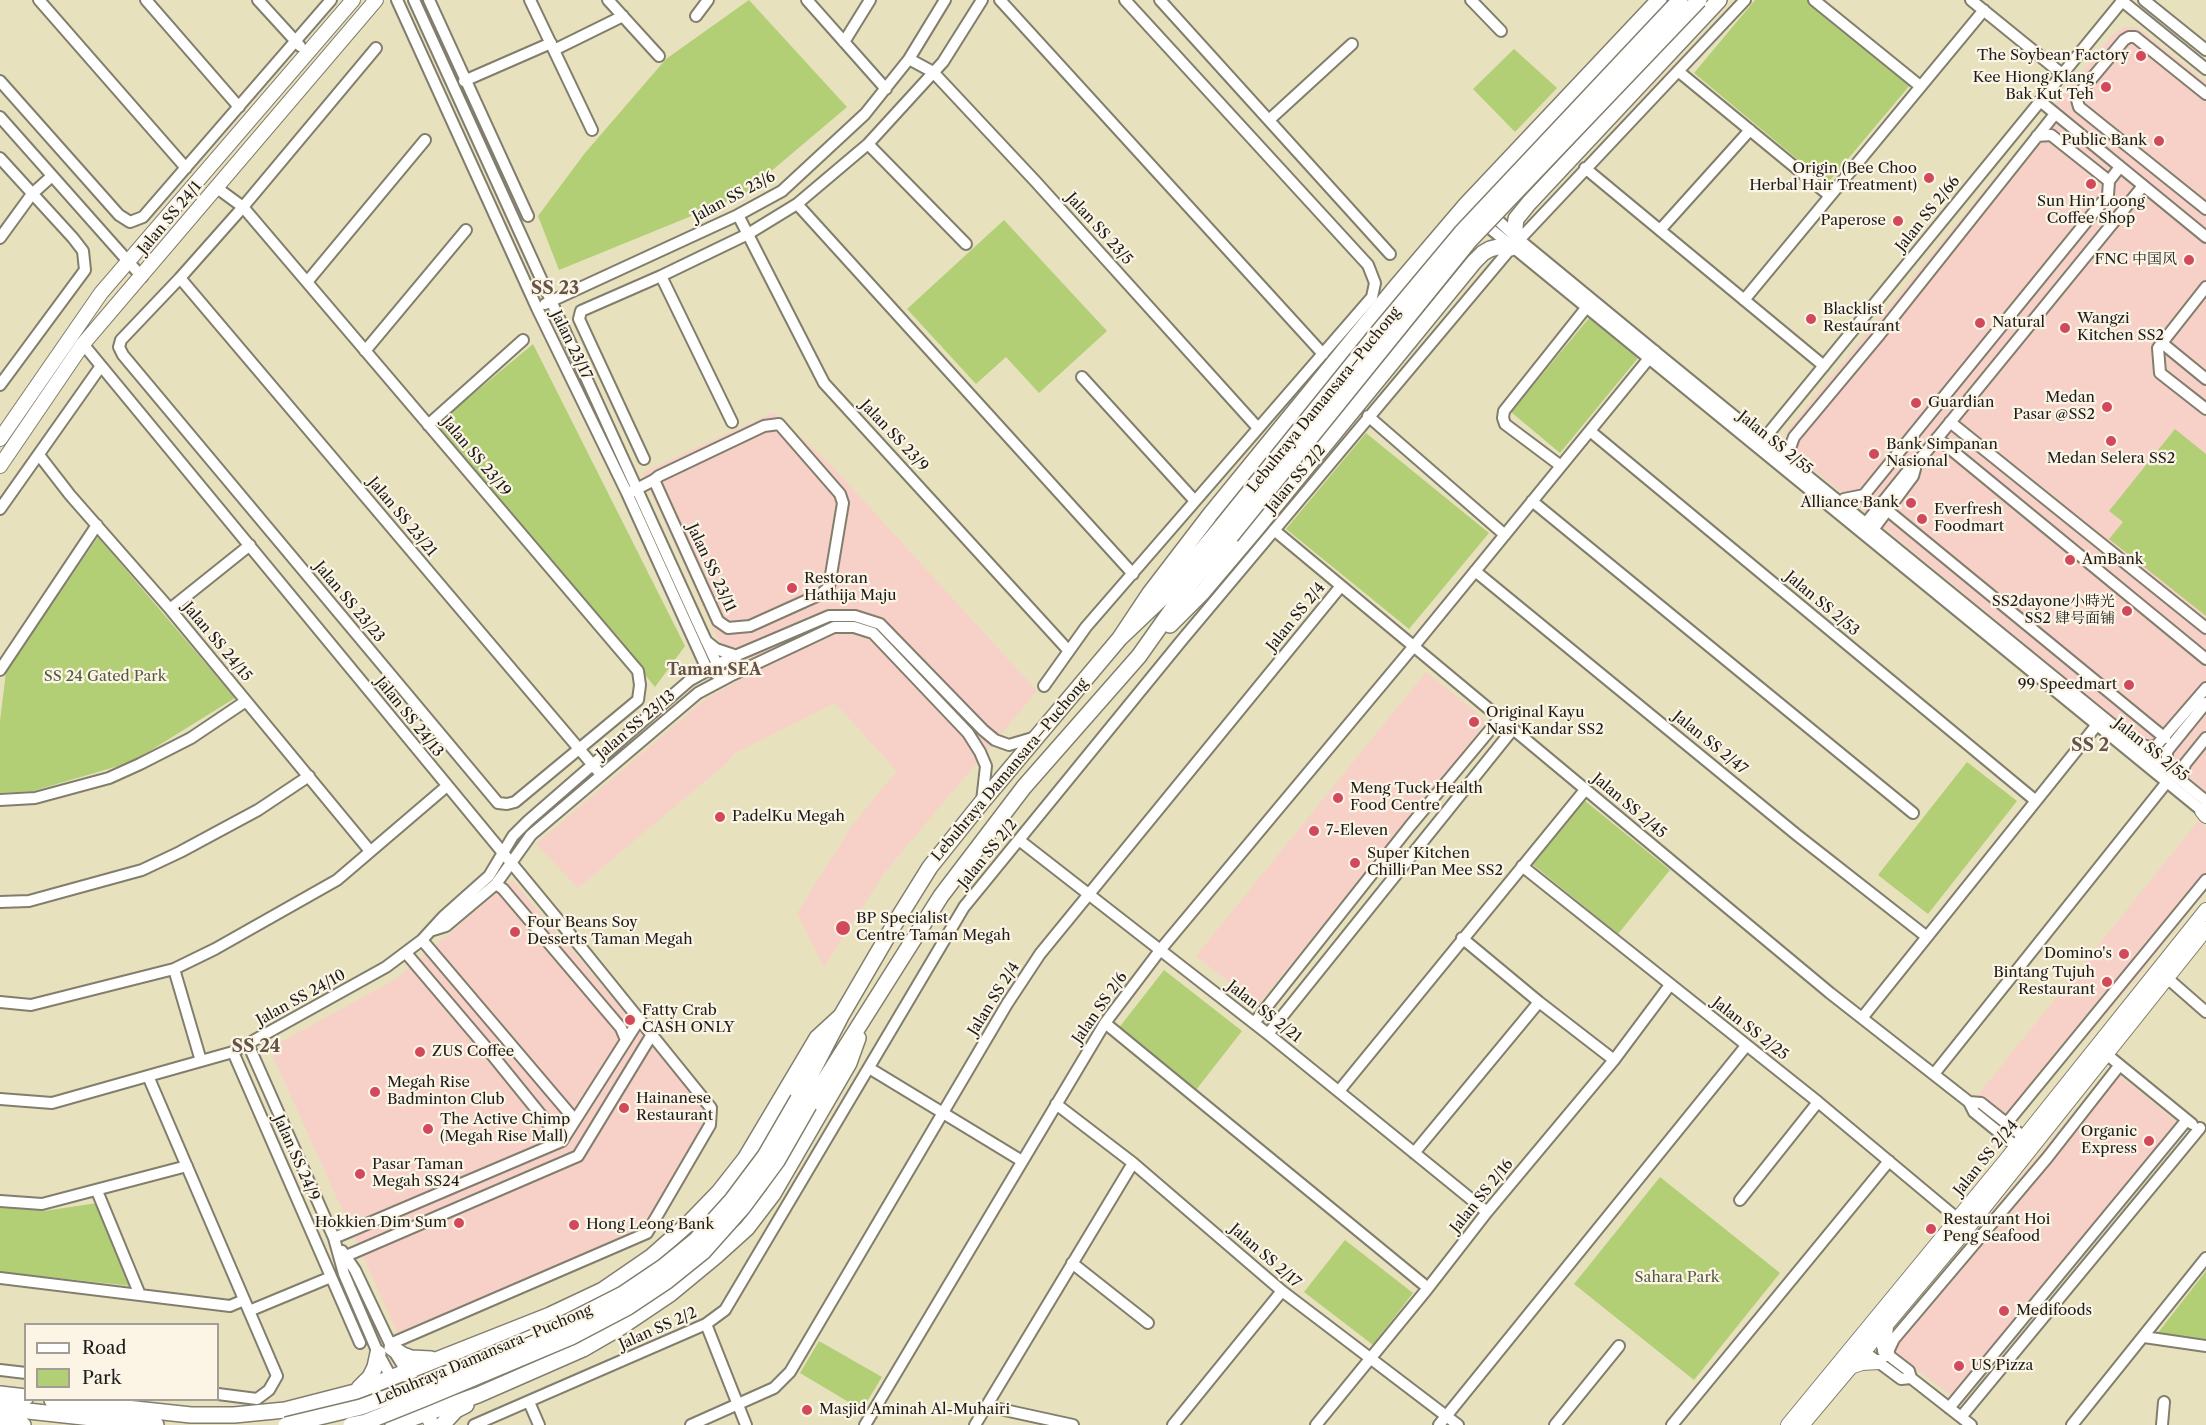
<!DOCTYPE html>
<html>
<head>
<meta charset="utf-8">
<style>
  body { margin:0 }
  #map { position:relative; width:2206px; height:1425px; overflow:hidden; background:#e7e1be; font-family:"Libre Caslon Text",serif }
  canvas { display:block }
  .legend { position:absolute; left:24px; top:1323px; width:195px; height:78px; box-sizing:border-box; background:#fcf5e5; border:2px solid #a29e95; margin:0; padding:8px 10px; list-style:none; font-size:18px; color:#1c1c1c }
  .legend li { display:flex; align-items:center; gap:12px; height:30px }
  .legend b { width:30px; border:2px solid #a29e95 }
</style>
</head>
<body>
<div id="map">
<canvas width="2206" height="1425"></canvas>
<ul class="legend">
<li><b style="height:8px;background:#fff"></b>Road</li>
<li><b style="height:16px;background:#b2cf76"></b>Park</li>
</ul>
</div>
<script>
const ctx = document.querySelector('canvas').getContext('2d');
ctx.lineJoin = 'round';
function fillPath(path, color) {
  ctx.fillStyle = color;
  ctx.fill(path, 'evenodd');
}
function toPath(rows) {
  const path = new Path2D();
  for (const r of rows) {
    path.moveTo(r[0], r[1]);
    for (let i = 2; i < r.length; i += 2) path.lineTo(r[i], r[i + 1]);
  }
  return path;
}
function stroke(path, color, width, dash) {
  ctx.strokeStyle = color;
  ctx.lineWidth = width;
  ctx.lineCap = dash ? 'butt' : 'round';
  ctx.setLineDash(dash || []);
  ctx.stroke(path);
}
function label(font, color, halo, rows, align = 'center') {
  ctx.font = font + ' "Libre Caslon Text","Noto Serif SC",serif';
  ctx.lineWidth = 4.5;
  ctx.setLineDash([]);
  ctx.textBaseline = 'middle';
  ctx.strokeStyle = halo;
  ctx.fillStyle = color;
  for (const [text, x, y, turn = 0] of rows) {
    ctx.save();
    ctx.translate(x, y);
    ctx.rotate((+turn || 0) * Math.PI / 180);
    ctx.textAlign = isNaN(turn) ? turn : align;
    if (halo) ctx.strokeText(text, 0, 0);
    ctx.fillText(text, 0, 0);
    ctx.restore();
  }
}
const built = toPath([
  [2124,27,2137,27,2206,82,2206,793,1785,446,1785,433,2113,34],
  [774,412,833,467,1037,691,885,872,824,967,797,913,853,824,897,771,835,703,734,754,729,761,578,888,536,844,703,701,737,681,642,473],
  [1426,672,1487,721,1258,1005,1196,956],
  [2198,821,2206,828,2206,891,2135,980,2014,1123,1978,1095],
  [512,880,707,1108,707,1116,644,1230,399,1336,272,1054,277,1044,396,979],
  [2110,1068,2187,1130,1960,1401,1896,1355,1895,1330]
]);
const green = toPath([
  [749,0,847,107,743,195,559,270,538,216,585,153,666,59],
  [1755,0,1809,0,1910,85,1827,184,1694,73],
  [1514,49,1557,88,1515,132,1473,89],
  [1004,220,1107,331,1039,393,1006,357,976,384,907,309],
  [1589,318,1638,358,1560,453,1511,412],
  [533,344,685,646,655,687,437,424],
  [2175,429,2206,454,2206,616,2109,539,2123,522,2109,511],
  [1366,433,1489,533,1409,629,1286,529],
  [98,537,235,698,132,762,33,791,0,793,0,721,6,672],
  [1967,762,2017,801,1928,914,1878,875],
  [1584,800,1670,870,1618,934,1532,864],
  [1164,970,1242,1031,1196,1090,1118,1029],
  [1660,1177,1780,1273,1694,1380,1574,1284],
  [97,1203,132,1286,0,1272,0,1207,44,1211],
  [1345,1240,1413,1293,1373,1345,1304,1292],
  [2206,1271,2206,1340,2157,1334],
  [819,1341,882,1377,862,1410,800,1373]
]);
const minor = toPath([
  [39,0,186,168],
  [146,0,239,107],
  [258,0,300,46],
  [397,0,537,308,627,493,707,669,716,674,730,676],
  [414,0,702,632,717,664,717,671],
  [429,0,528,216],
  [530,0,592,130],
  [608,0,659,56],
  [807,0,886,89],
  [1000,0,1323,354],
  [1160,0,1390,254],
  [1471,0,1501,31],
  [1814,0,1920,86],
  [1971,0,2062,74],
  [2121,0,2206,69],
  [2144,0,2206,50],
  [696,16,708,0],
  [844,42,870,0],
  [554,50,623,16],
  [909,59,933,72,1036,182,1258,428],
  [1678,71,1830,196],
  [0,81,119,215,130,222,143,217,331,0],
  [464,81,551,43],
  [2206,94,2135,37,2129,37,2124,40,2078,95,2077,100,2079,107,2206,209],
  [2040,101,2206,237],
  [0,117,142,277],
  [1269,120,1352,44],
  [2037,136,2051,135,2109,181],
  [868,144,966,244],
  [0,158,73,238,83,251,85,270,0,385],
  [1585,168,1824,366],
  [217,188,243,207,638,671,640,685,638,700,515,802,507,804,498,803,123,355,119,347,121,340,180,278,243,207,376,48],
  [797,204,1133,574],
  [1489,212,1516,237,1663,358,2206,801],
  [738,215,824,383,1068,650],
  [1481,221,2206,814],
  [1660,230,1750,130],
  [0,238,32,194,52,176],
  [1519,240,1745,0],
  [661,276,732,422],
  [180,278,597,770],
  [307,282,425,140],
  [2206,287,2158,348,2160,373,2206,409],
  [1744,300,1984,10],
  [545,304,738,215,782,191,865,114,909,59,945,0],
  [2162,343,2206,379],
  [83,344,584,951,711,1108,710,1125,647,1233,390,1344],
  [365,351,466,230],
  [1082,377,1195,501],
  [1368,416,1505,535],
  [1950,422,2206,628],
  [428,425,523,340],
  [1590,431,2036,801],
  [1937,438,2206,659],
  [1759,445,2123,0],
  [39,455,70,495,170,609,370,851],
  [644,459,579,319,581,311,661,276,748,234,797,204,868,144,943,62,982,0],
  [1786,459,1794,437,1880,334,2055,114],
  [1561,466,1505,424,1503,418,1504,411,1586,308],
  [631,492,654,480,659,476,764,426,779,424,840,494,843,503,829,587,821,594,750,626,728,628,718,621,654,480],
  [1532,501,1913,813],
  [1840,503,1844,499,1864,495,2108,195,2109,181,2120,167],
  [0,509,101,366],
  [1887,510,2165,738],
  [1862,528,1907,472,1917,463,2143,186],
  [1274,530,1830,993,1969,1102,1974,1112,2023,1152],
  [1869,535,1913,476,1915,469],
  [1475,571,1797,835,1927,937],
  [170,609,250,545],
  [706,641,716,649,737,656],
  [0,670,97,525],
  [1044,686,1086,627,1372,297,1375,283,1368,265,1125,0],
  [2138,743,2148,747,2156,746,2206,688],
  [2167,769,2167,751,2206,703],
  [2181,780,2185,764,2206,738],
  [0,800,35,798,109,778,140,764,191,738,246,701],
  [1019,840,1268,1034,1487,1212],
  [1522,866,1818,1102,1958,1219],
  [496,884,503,889,621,1028,626,1040],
  [0,902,29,901,142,870,180,852,258,810,309,776],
  [433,930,446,926,496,884,531,835,698,693,730,676,834,627,854,627,873,633,968,733,980,752,986,766,982,801],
  [1462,938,1539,1002,1614,1060],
  [422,940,575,1120],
  [406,953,485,1046,562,1141],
  [174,969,201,1061],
  [2166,977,2206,1012],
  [0,1002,31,1005,174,969,215,949,337,880,447,786],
  [1862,1018,2100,721],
  [1105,1023,1428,1288],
  [1254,1023,1410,826,1500,718],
  [1268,1034,1513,729],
  [248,1044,334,1238,344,1274,378,1353,391,1377],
  [233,1052,360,1343],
  [2105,1053,2192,1124],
  [869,1068,1022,1161],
  [1934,1074,2167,782],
  [148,1076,277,1376,269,1390,257,1399,218,1394],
  [1339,1091,1585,790],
  [0,1099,52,1103,233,1052,386,967,422,940,443,917,489,876,513,836,528,821,690,680,728,659,829,616,855,616,880,624,983,730,995,740,1009,745,1036,737],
  [1969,1102,1981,1103,2030,1142],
  [1056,1104,1133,1163,1282,1291,1458,1425],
  [2006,1124,2206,880],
  [1414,1153,1539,1002],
  [97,1191,140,1295],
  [1740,1200,1818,1102],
  [0,1201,42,1204,187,1166],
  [334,1238,562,1141,639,1020],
  [342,1251,355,1270,392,1348,407,1372],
  [346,1256,578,1156,651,1036],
  [1072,1263,1148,1323],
  [0,1278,230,1306,244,1300],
  [249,1311,331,1277],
  [706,1324,746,1425],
  [2144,1337,2206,1346],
  [1858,1347,1901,1379,1911,1378],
  [1883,1351,1909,1371,1911,1378,1971,1425],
  [1887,1354,1894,1339,2047,1158,2119,1066],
  [0,1370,26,1373],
  [529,1402,539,1425],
  [986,1406,1073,1425],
  [1949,1408,2186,1121],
  [1961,1417,2200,1128],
  [474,1425,706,1324,725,1310,964,907,1182,640,1511,248],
  [691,1425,774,1388,790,1372,1007,1004,1040,954,1341,586],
  [865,1425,1105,1023,1161,949,1414,646,1655,351],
  [975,1425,1133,1163],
  [1173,1425,1282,1291],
  [1316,1425,1428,1288,1487,1212,1614,1060,1670,985],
  [1439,1425,1746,1046],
  [1555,1425,1619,1346],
  [1672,1425,1889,1161],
  [2072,1425,2206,1258],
  [2162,1425,2164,1402]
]);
const major = toPath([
  [0,439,101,293,353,0],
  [0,466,83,344,376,0],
  [2202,811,2206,816],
  [1886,1326,1884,1346,1887,1354],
  [1850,1367,1862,1363,1879,1362],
  [407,1372,432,1425],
  [1788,1425,2006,1160,2206,910],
  [1802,1425,1970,1225,2206,929]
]);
const highway = toPath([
  [1516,237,1515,227,1516,219,1529,203,1719,0],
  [1170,625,1202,593,1257,528,1474,262,1483,253,1490,249,1498,247,1511,248],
  [1120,638,1150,593,1209,516,1395,288,1464,207,1659,0],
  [798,1099,841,1016,897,920,930,867,982,802,1120,638,1161,599,1222,526],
  [809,1105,941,896,1024,787,1139,656,1190,584,1231,536],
  [392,1348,403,1355,411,1358,431,1359],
  [359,1388,370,1377,375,1367,378,1353],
  [0,1394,26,1397],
  [52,1400,191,1415,234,1415,285,1410,355,1392,550,1315,603,1290,651,1257,687,1225,719,1192,745,1159,817,1038,841,1016],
  [0,1408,156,1425],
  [0,1422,23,1425],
  [393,1425,478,1395,583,1349,621,1327,670,1294,716,1256,747,1228,773,1194,849,1063,858,1038],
  [442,1425,456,1410,466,1405]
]);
const highwayBridge = toPath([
  [1222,526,1375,336,1461,233,1680,0],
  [1231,536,1470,240,1699,0],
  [286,1425,361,1407,418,1386,562,1325,623,1294,663,1267,696,1240,732,1200,765,1156,798,1099],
  [351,1425,366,1422,426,1398,571,1337,628,1307,667,1281,703,1252,743,1207,777,1161,809,1105]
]);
const markers = [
  [2141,56,6,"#d1495b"],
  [2106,87,6,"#d1495b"],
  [2159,141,6,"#d1495b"],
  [1929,178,6,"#d1495b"],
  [2091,184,6,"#d1495b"],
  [1898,221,6,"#d1495b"],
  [2189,260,6,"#d1495b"],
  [1811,319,6,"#d1495b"],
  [1980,323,6,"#d1495b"],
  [2065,328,6,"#d1495b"],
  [1916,403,6,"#d1495b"],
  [2107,407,6,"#d1495b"],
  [2111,441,6,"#d1495b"],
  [1874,454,6,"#d1495b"],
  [1911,503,6,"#d1495b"],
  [1922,519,6,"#d1495b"],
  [2070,560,6,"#d1495b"],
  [792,588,6,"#d1495b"],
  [2127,611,6,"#d1495b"],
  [2129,685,6,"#d1495b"],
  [1474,722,6,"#d1495b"],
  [1338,798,6,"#d1495b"],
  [720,817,6,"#d1495b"],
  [1314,831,6,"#d1495b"],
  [1355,863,6,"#d1495b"],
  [843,928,8,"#d1495b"],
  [515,932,6,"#d1495b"],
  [2124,954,6,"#d1495b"],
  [2107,982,6,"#d1495b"],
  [630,1020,6,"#d1495b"],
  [420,1052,6,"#d1495b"],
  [375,1092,6,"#d1495b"],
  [624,1108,6,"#d1495b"],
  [428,1129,6,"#d1495b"],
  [2149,1141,6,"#d1495b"],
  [360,1174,6,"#d1495b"],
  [459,1223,6,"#d1495b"],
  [574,1225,6,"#d1495b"],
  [1931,1229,6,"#d1495b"],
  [2004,1311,6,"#d1495b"],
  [1959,1366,6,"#d1495b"],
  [807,1410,6,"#d1495b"]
];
const poiNames = [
  ["The Soybean Factory",2129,56,"right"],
  ["Kee Hiong Klang",2094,78,"right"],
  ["Bak Kut Teh",2094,95,"right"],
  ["Public Bank",2147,141,"right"],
  ["Origin (Bee Choo",1917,169,"right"],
  ["Herbal Hair Treatment)",1917,186,"right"],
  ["Sun Hin Loong",2091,202,"center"],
  ["Coffee Shop",2091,219,"center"],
  ["Paperose",1886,221,"right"],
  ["FNC 中国风",2177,260,"right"],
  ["Blacklist",1823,310],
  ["Restaurant",1823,327],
  ["Wangzi",2077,319],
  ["Kitchen SS2",2077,336],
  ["Natural",1992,323],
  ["Medan",2095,398,"right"],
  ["Pasar @SS2",2095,415,"right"],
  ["Guardian",1928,403],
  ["Bank Simpanan",1886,445],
  ["Nasional",1886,462],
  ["Medan Selera SS2",2111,459,"center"],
  ["Alliance Bank",1899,503,"right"],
  ["Everfresh",1934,510],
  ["Foodmart",1934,527],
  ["AmBank",2082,560],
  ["Restoran",804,579],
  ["Hathija Maju",804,596],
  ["SS2dayone小時光",2115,602,"right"],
  ["SS2 肆号面铺",2115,619,"right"],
  ["99 Speedmart",2117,685,"right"],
  ["Original Kayu",1486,713],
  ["Nasi Kandar SS2",1486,730],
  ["Meng Tuck Health",1350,789],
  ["Food Centre",1350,806],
  ["PadelKu Megah",732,817],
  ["7-Eleven",1326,831],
  ["Super Kitchen",1367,854],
  ["Chilli Pan Mee SS2",1367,871],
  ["BP Specialist",856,919],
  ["Centre Taman Megah",856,936],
  ["Four Beans Soy",527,923],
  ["Desserts Taman Megah",527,940],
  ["Domino's",2112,954,"right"],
  ["Bintang Tujuh",2095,973,"right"],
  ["Restaurant",2095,990,"right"],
  ["Fatty Crab",642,1011],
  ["CASH ONLY",642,1028],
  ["ZUS Coffee",432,1052],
  ["Megah Rise",387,1083],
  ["Badminton Club",387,1100],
  ["Hainanese",636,1099],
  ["Restaurant",636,1116],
  ["The Active Chimp",440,1120],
  ["(Megah Rise Mall)",440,1137],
  ["Organic",2137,1132,"right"],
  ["Express",2137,1149,"right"],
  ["Pasar Taman",372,1165],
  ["Megah SS24",372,1182],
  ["Restaurant Hoi",1943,1220],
  ["Peng Seafood",1943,1237],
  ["Hokkien Dim Sum",447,1223,"right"],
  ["Hong Leong Bank",586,1225],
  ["Medifoods",2016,1311],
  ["US Pizza",1971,1366],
  ["Masjid Aminah Al-Muhairi",819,1410]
];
const streetNames = [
  ["Jalan SS 23/6",734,197,-28],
  ["Jalan SS 2/66",1928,214,-51],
  ["Jalan SS 24/1",170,218,-50],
  ["Jalan SS 23/5",1099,229,48],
  ["Jalan 23/17",571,345,64],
  ["Lebuhraya Damansara–Puchong",1324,400,-51],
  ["Jalan SS 23/9",894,436,47],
  ["Jalan SS 2/55",1775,443,39],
  ["Jalan SS 23/19",476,457,50],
  ["Jalan SS 2/2",1296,479,-50],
  ["Jalan SS 23/21",402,517,50],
  ["Jalan SS 23/11",711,568,65],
  ["Jalan SS 23/23",349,602,50],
  ["Jalan SS 2/53",1822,604,40],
  ["Jalan SS 2/4",1296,617,-51],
  ["Jalan SS 24/15",217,642,50],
  ["Jalan SS 24/13",409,717,51],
  ["Jalan SS 23/13",636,725,-40],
  ["Jalan SS 2/47",1710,743,39],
  ["Jalan SS 2/55",2151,750,39],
  ["Lebuhraya Damansara–Puchong",1010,770,-50],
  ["Jalan SS 2/45",1629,806,40],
  ["Jalan SS 2/2",988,854,-51],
  ["Jalan SS 24/10",301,998,-29],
  ["Jalan SS 2/4",994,999,-58],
  ["Jalan SS 2/6",1100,1008,-55],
  ["Jalan SS 2/21",1264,1012,38],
  ["Jalan SS 2/25",1750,1029,38],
  ["Jalan SS 24/9",296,1158,66],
  ["Jalan SS 2/24",1986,1158,-51],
  ["Jalan SS 2/16",1482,1196,-51],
  ["Jalan SS 2/17",1265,1256,41],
  ["Jalan SS 2/2",658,1329,-24],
  ["Lebuhraya Damansara–Puchong",484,1355,-23]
];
const parkNames = [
  ["SS 24 Gated Park",105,677],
  ["Sahara Park",1677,1278]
];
const neighbourhoodNames = [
  ["Taman SEA",714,670]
];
const quarterNames = [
  ["SS 23",555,289],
  ["SS 2",2090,746],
  ["SS 24",256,1047]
];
fillPath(built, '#f7d1c8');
fillPath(green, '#b2cf76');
stroke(minor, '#827e6d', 14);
stroke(major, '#827e6d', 16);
stroke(highway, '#827e6d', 18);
stroke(minor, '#fff', 10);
stroke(major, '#fff', 14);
stroke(highway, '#fff', 15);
stroke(highwayBridge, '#827e6d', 18, []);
stroke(highwayBridge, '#fff', 15);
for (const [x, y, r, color] of markers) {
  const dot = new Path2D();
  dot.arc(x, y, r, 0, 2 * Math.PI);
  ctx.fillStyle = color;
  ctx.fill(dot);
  stroke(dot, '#fcf5e5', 2);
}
label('15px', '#1c1c1c', '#fcf5e5', poiNames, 'left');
label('15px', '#1c1c1c', '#fcf5e5', streetNames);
label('15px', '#505b3c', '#fcf5e5', parkNames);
label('bold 16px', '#635348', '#fcf5e5', neighbourhoodNames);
label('bold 18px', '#635348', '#fcf5e5', quarterNames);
</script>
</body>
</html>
